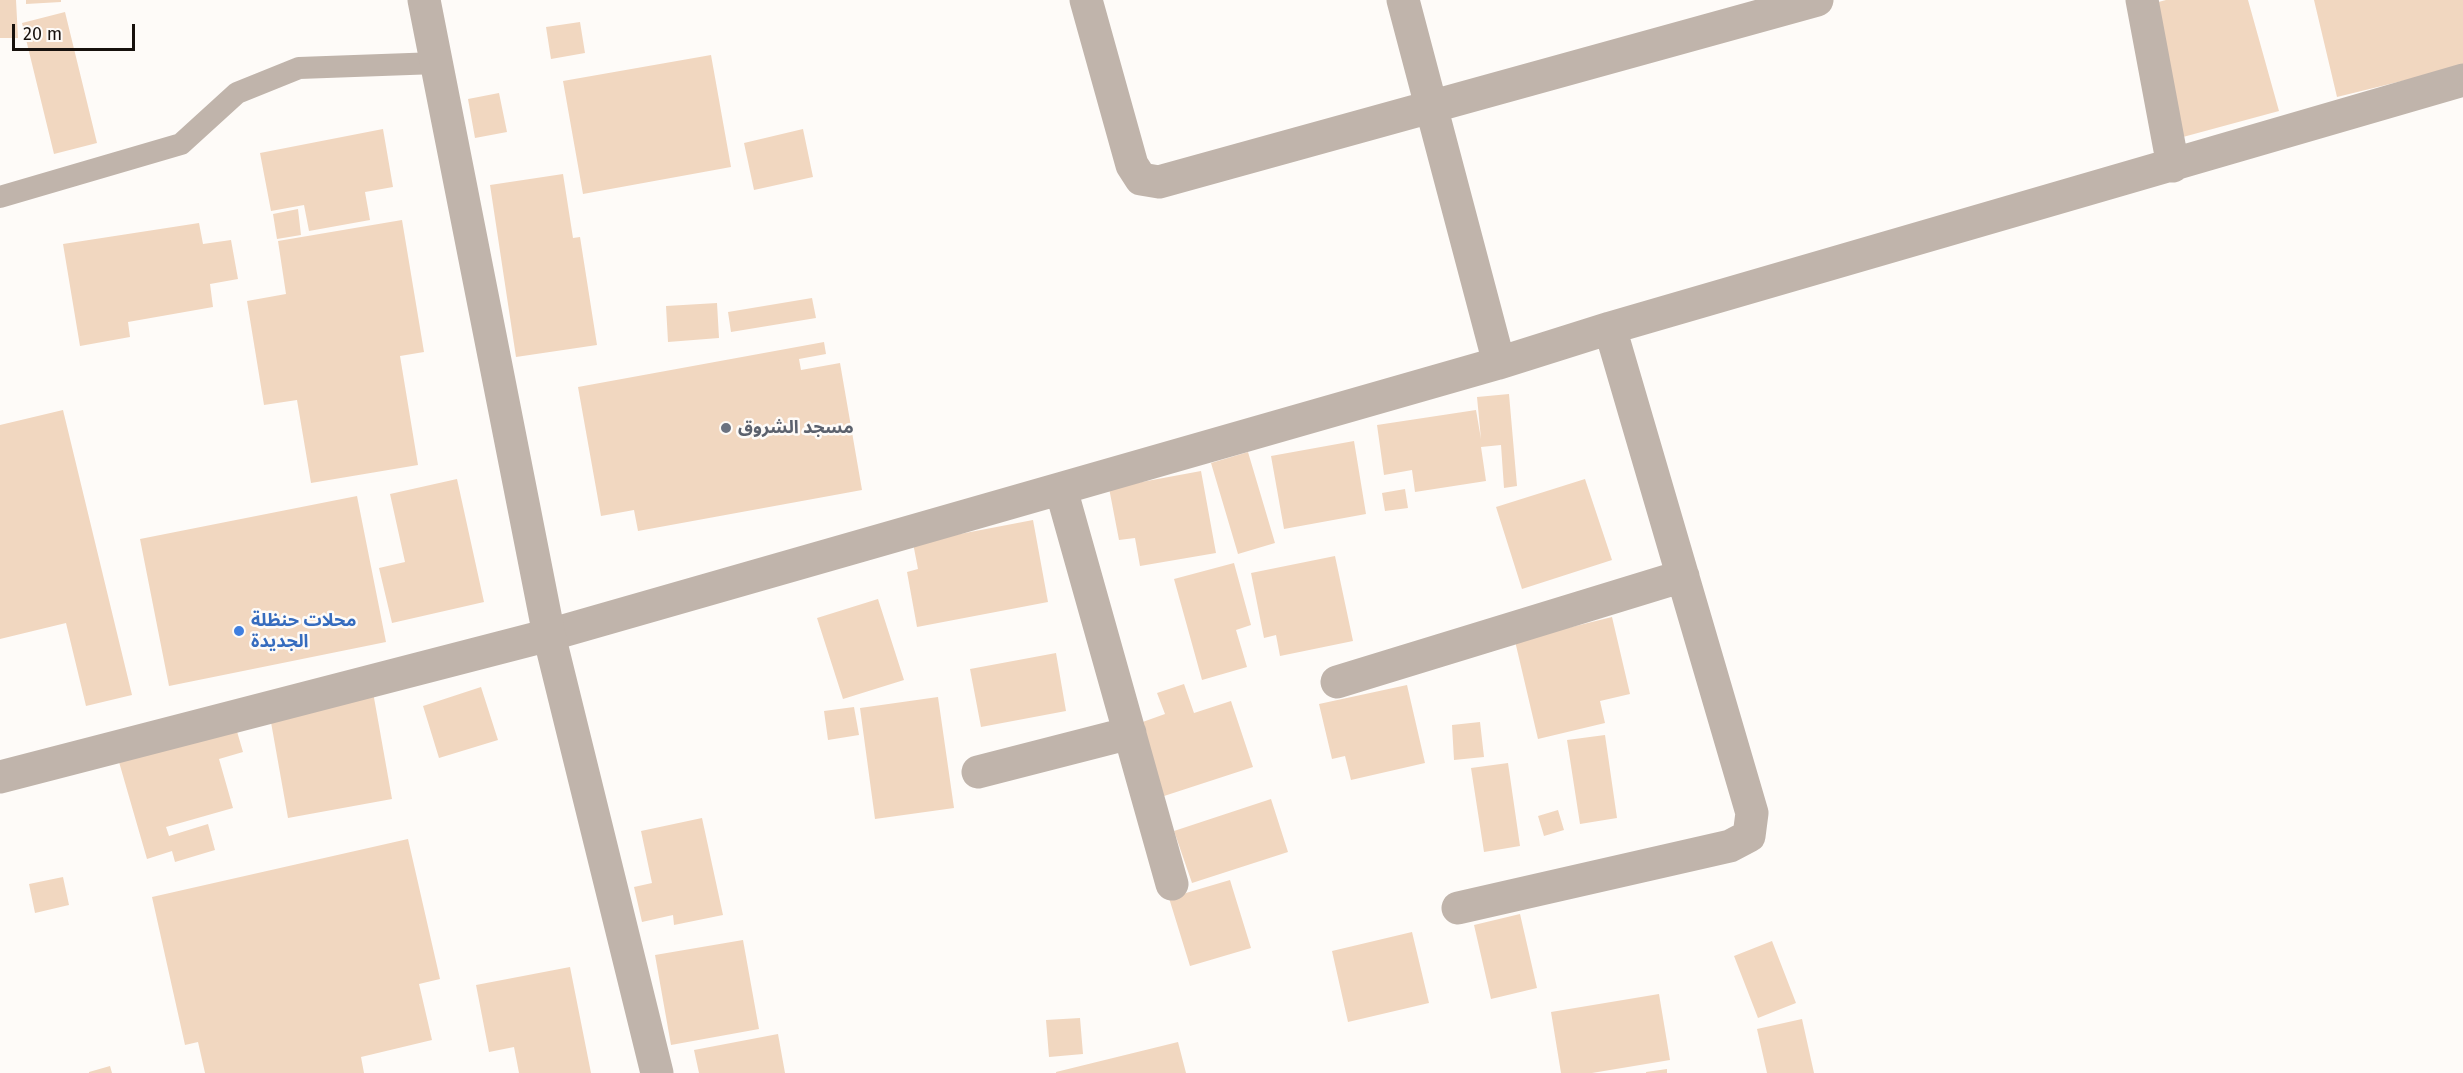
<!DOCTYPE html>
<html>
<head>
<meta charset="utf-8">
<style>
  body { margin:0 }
  #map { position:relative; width:2463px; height:1073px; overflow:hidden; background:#fefbf8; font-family:"Fira Sans",sans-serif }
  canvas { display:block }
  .scale { position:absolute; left:12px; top:24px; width:123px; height:27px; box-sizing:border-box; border:3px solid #17110d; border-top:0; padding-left:8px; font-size:18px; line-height:21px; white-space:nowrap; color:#17110d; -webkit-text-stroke:4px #fefbf8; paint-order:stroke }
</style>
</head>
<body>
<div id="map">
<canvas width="2463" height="1073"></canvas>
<div class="scale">20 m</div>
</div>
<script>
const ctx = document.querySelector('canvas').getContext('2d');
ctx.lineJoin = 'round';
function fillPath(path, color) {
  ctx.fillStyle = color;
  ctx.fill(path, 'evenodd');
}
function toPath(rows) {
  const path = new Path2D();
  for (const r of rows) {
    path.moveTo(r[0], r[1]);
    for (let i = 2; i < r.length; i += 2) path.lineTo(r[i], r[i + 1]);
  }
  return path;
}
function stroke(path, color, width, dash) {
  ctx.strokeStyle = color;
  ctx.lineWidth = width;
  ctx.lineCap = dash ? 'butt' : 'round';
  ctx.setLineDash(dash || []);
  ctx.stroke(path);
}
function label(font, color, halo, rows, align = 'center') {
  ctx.font = font + ' "Fira Sans","Noto Sans Arabic",sans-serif';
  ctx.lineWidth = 5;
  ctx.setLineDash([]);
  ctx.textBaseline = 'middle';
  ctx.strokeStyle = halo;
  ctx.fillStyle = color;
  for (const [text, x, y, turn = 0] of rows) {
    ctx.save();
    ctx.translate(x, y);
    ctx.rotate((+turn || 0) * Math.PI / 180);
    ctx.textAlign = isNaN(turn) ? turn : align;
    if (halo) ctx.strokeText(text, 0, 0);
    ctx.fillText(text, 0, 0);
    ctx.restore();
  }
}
const building = toPath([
  [0,0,16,0,18,38,0,38],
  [26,0,61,0,61,2,26,4],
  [2166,0,2248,0,2279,111,2183,137,2147,5],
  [2314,0,2463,0,2463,66,2337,97],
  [65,12,97,143,54,154,22,23],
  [580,22,585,53,551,59,546,27],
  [711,55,731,167,583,194,563,81],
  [499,93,507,132,475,138,468,99],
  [383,129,393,187,365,192,370,220,309,231,304,205,271,211,260,153],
  [803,129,813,177,754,190,744,143],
  [563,174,573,238,580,237,597,345,516,357,490,185],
  [298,209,301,235,277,239,273,214],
  [402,220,424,352,400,356,418,465,311,483,297,400,264,405,247,301,286,294,278,241],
  [199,223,203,244,231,240,238,279,210,284,213,307,128,322,130,337,80,346,63,244],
  [812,298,816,318,731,332,728,312],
  [717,303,719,338,668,342,666,306],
  [824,342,826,354,799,359,801,370,840,363,862,490,638,531,634,510,601,516,578,387],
  [1509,394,1517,486,1504,488,1501,445,1481,447,1486,481,1415,492,1412,470,1384,475,1377,425,1476,410,1481,439,1477,397],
  [63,410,132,695,86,706,66,623,0,639,0,425],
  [1354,441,1366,514,1284,529,1271,456],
  [1248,452,1275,543,1238,554,1211,463],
  [1201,471,1216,553,1140,566,1135,538,1119,540,1109,488],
  [457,479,484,602,392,623,379,568,405,562,390,494],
  [1585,479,1612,560,1522,589,1496,507],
  [1405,489,1408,508,1385,511,1382,493],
  [357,496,386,642,169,686,140,539],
  [1033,520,1048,602,917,627,907,572,918,569,913,543],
  [1335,556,1353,641,1280,656,1276,635,1264,638,1251,573],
  [1234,563,1251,625,1236,630,1247,667,1202,680,1174,579],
  [878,599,904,680,843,699,817,618],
  [1612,617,1630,694,1600,701,1605,723,1538,739,1515,641],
  [1056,653,1066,711,981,727,970,669],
  [1184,684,1194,713,1231,701,1253,767,1161,797,1137,724,1165,714,1157,693],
  [1407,685,1425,763,1351,780,1345,756,1332,759,1319,704],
  [481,687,498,740,439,758,423,706],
  [373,692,392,799,288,818,269,711],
  [938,697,954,808,875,819,860,708],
  [854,707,859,735,828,740,824,711],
  [1480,722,1484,757,1454,760,1452,725],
  [236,728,243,752,219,759,233,808,166,827,169,836,208,824,215,850,175,862,172,851,147,859,119,762],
  [1605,735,1617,818,1580,824,1567,740],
  [1508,763,1520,846,1484,852,1471,768],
  [1271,799,1288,852,1192,883,1174,831],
  [1558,810,1564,830,1544,836,1538,816],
  [702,818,723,915,674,925,673,915,642,922,634,887,652,883,641,831],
  [408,839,440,979,419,984,432,1040,361,1057,364,1073,205,1073,198,1042,185,1045,152,897],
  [63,877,69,905,35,913,29,884],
  [1230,880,1251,948,1190,966,1169,898],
  [1520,914,1537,988,1491,999,1474,925],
  [1412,932,1429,1003,1348,1022,1332,951],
  [743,940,759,1029,671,1045,655,955],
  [1772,941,1796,1003,1758,1018,1734,956],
  [570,967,591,1073,519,1073,514,1047,489,1052,476,985],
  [1659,994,1670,1060,1592,1073,1561,1073,1551,1012],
  [1080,1018,1083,1054,1049,1057,1046,1020],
  [1802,1019,1814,1073,1767,1073,1757,1029],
  [778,1034,785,1073,699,1073,694,1050],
  [1178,1042,1186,1073,1056,1073,1056,1072],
  [110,1066,112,1073,89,1073,89,1072],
  [1667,1069,1667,1073,1646,1073,1646,1072]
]);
const service = toPath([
  [0,197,181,144,237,93,299,68,437,63]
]);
const minor = toPath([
  [1086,0,1132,165,1141,179,1159,182,1817,0],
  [1403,0,1499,363],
  [2142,0,2173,166],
  [1061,489,1172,884],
  [549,635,1499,363,1610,328,2463,80],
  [1337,682,1683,576],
  [978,772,1130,733],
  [1458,908,1730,846,1749,836,1752,813,1610,328]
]);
const tertiary = toPath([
  [424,0,549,635,657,1073],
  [0,777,549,635]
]);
const markers = [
  [726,428,6,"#6b7280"],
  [239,631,6,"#3f7fe0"]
];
const worshipNames = [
  ["مسجد الشروق",738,428]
];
const shopNames = [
  ["محلات حنظلة",251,621],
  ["الجديدة",251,642]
];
fillPath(building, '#f1d7c0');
stroke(service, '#c0b4ab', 22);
stroke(minor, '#c0b4ab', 33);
stroke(tertiary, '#c0b4ab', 33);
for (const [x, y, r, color] of markers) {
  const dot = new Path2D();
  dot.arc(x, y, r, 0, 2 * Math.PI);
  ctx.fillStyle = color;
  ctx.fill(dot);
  stroke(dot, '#fefbf8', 2);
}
label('bold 18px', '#5b616d', '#fefbf8', worshipNames, 'left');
label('bold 18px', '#366cbe', '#fefbf8', shopNames, 'left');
</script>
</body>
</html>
